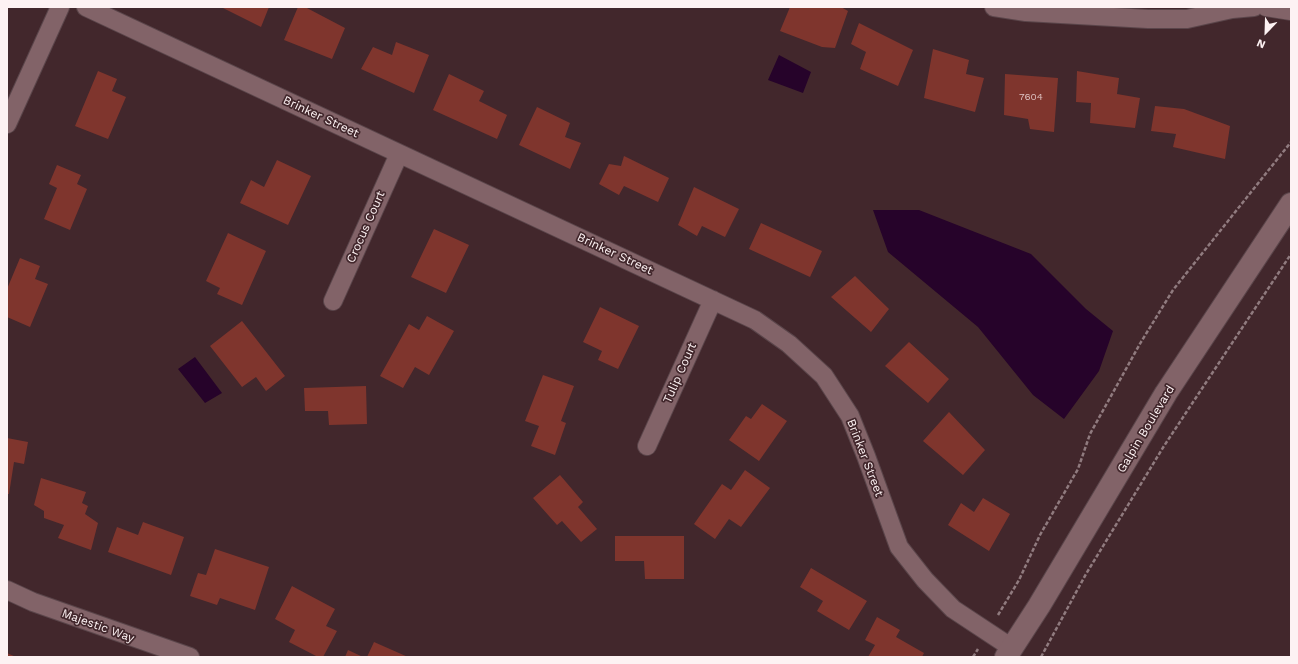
<!DOCTYPE html>
<html>
<head>
<meta charset="utf-8">
<style>
  body { margin:0 }
  #map { position:relative; width:1298px; height:664px; overflow:hidden; background:#42272c; font-family:"Work Sans",sans-serif }
  canvas { display:block }
  .frame { position:absolute; inset:0; border:8px solid #fdf2f3; pointer-events:none }
  .north { position:absolute; left:1246px; top:12px; width:40px; height:40px; -webkit-text-stroke:3px #42272c; paint-order:stroke; rotate:203deg; font-size:11px; font-weight:700; line-height:16px; text-align:center; color:#fdf2f3 }
  .north::after { content:''; display:block; margin:auto; width:14px; height:18px; background:#fdf2f3; clip-path:polygon(50% 0,100% 100%,50% 72%,0 100%) }
</style>
</head>
<body>
<div id="map">
<canvas width="1298" height="664"></canvas>
<div class="frame"></div>
<div class="north">N</div>
</div>
<script>
const ctx = document.querySelector('canvas').getContext('2d');
ctx.lineJoin = 'round';
function fillPath(path, color) {
  ctx.fillStyle = color;
  ctx.fill(path, 'evenodd');
}
function toPath(rows) {
  const path = new Path2D();
  for (const r of rows) {
    path.moveTo(r[0], r[1]);
    for (let i = 2; i < r.length; i += 2) path.lineTo(r[i], r[i + 1]);
  }
  return path;
}
function stroke(path, color, width, dash) {
  ctx.strokeStyle = color;
  ctx.lineWidth = width;
  ctx.lineCap = dash ? 'butt' : 'round';
  ctx.setLineDash(dash || []);
  ctx.stroke(path);
}
function label(font, color, halo, rows, align = 'center') {
  ctx.font = font + ' "Work Sans",sans-serif';
  ctx.lineWidth = 3.5;
  ctx.setLineDash([]);
  ctx.textBaseline = 'middle';
  ctx.strokeStyle = halo;
  ctx.fillStyle = color;
  for (const [text, x, y, turn = 0] of rows) {
    ctx.save();
    ctx.translate(x, y);
    ctx.rotate((+turn || 0) * Math.PI / 180);
    ctx.textAlign = isNaN(turn) ? turn : align;
    if (halo) ctx.strokeText(text, 0, 0);
    ctx.fillText(text, 0, 0);
    ctx.restore();
  }
}
const water = toPath([
  [779,55,811,72,803,93,768,80],
  [873,210,919,210,1031,254,1086,309,1113,331,1099,371,1064,419,1033,395,978,327,888,252],
  [195,357,222,393,205,403,178,369]
]);
const building = toPath([
  [221,7,269,7,261,27],
  [298,7,305,7,345,28,332,59,284,40],
  [790,7,841,7,848,11,835,48,822,47,780,31],
  [859,23,913,50,898,86,860,69,866,52,851,44],
  [396,42,429,55,414,93,361,69,373,47,392,55],
  [933,49,969,60,966,74,984,78,975,112,924,98],
  [98,71,117,79,112,91,126,97,108,139,75,126],
  [1077,71,1119,78,1117,94,1140,98,1135,128,1090,123,1091,103,1076,102],
  [449,74,484,91,479,101,507,115,497,139,433,110],
  [1005,74,1058,78,1054,132,1030,129,1028,119,1004,115],
  [1155,106,1184,109,1230,126,1225,159,1173,147,1176,134,1151,131],
  [537,107,570,123,565,137,581,143,570,169,519,145],
  [624,156,669,178,658,202,624,186,619,195,599,184,609,164,621,166],
  [277,160,311,176,288,225,240,203,251,180,264,187],
  [57,165,81,175,77,184,87,189,70,230,44,219,57,188,49,184],
  [694,187,739,209,725,237,702,226,697,236,678,225],
  [761,223,822,251,810,277,749,249],
  [434,229,469,245,446,293,411,277],
  [228,233,266,251,242,305,217,294,220,288,206,281],
  [20,258,40,266,35,279,48,284,30,327,7,317,7,289],
  [855,276,889,309,871,332,831,297],
  [600,307,639,326,618,369,598,360,602,351,583,342],
  [427,316,454,331,429,375,415,367,403,388,380,376,409,324,419,330],
  [242,321,285,376,266,391,256,377,242,387,210,346],
  [909,342,949,379,928,403,885,366],
  [543,375,574,386,561,421,566,423,555,455,531,446,539,426,525,421],
  [366,386,367,424,329,425,328,411,305,411,304,388],
  [762,404,787,421,759,461,729,440,746,416,751,419],
  [949,412,985,450,963,475,923,441],
  [7,438,28,442,24,464,14,462,9,494,7,494],
  [745,470,770,488,741,527,729,519,715,539,694,524,722,484,731,490],
  [560,475,583,502,578,507,597,529,581,542,562,521,557,525,533,498],
  [41,478,86,492,82,503,88,506,85,514,98,523,91,550,58,538,64,525,44,518,44,511,34,505],
  [983,498,1010,514,989,551,948,525,961,503,974,512],
  [143,522,184,537,171,575,108,552,117,527,138,535],
  [615,536,684,536,684,579,645,579,644,561,615,561],
  [215,549,269,567,255,610,220,598,217,605,190,596,198,573,206,575],
  [811,568,867,601,849,630,817,611,823,601,800,587],
  [292,586,335,609,326,626,337,631,323,657,318,657,289,642,295,630,275,619],
  [877,617,900,630,896,637,924,653,922,657,868,657,875,645,865,640],
  [374,642,408,657,367,657],
  [348,650,363,657,345,657],
  [7,653,16,657,7,657]
]);
const path = toPath([
  [998,615,1019,580,1040,535,1078,469,1090,434,1141,342,1173,290,1291,142],
  [973,657,978,649],
  [1041,657,1086,574,1164,446,1291,254]
]);
const minor = toPath([
  [86,7,755,320,789,344,824,376,850,416,866,456,899,547,925,580,953,609,1012,648],
  [994,7,1026,12,1148,19,1187,19,1232,9,1254,7],
  [1266,7,1291,11],
  [7,124,60,7],
  [333,301,399,154],
  [647,446,713,300],
  [7,590,33,602,190,657]
]);
const tertiary = toPath([
  [1006,657,1039,606,1166,393,1291,204]
]);
const numberNames = [
  ["7604",1031,97]
];
const streetNames = [
  ["Brinker Street",321,117,25],
  ["Crocus Court",366,227,-66],
  ["Brinker Street",615,254,25],
  ["Tulip Court",680,373,-66],
  ["Galpin Boulevard",1146,429,-59],
  ["Brinker Street",865,458,69],
  ["Majestic Way",98,626,20]
];
fillPath(water, '#26032a');
fillPath(building, '#7f352d');
stroke(minor, '#5a454a', 20);
stroke(tertiary, '#5a454a', 24);
stroke(path, '#907b7f', 2.5, [4, 2]);
stroke(minor, '#826368', 18);
stroke(tertiary, '#826368', 22);
label('10px', '#dec3c2', null, numberNames);
label('12px', '#fdf2f3', '#42272c', streetNames);
</script>
</body>
</html>
